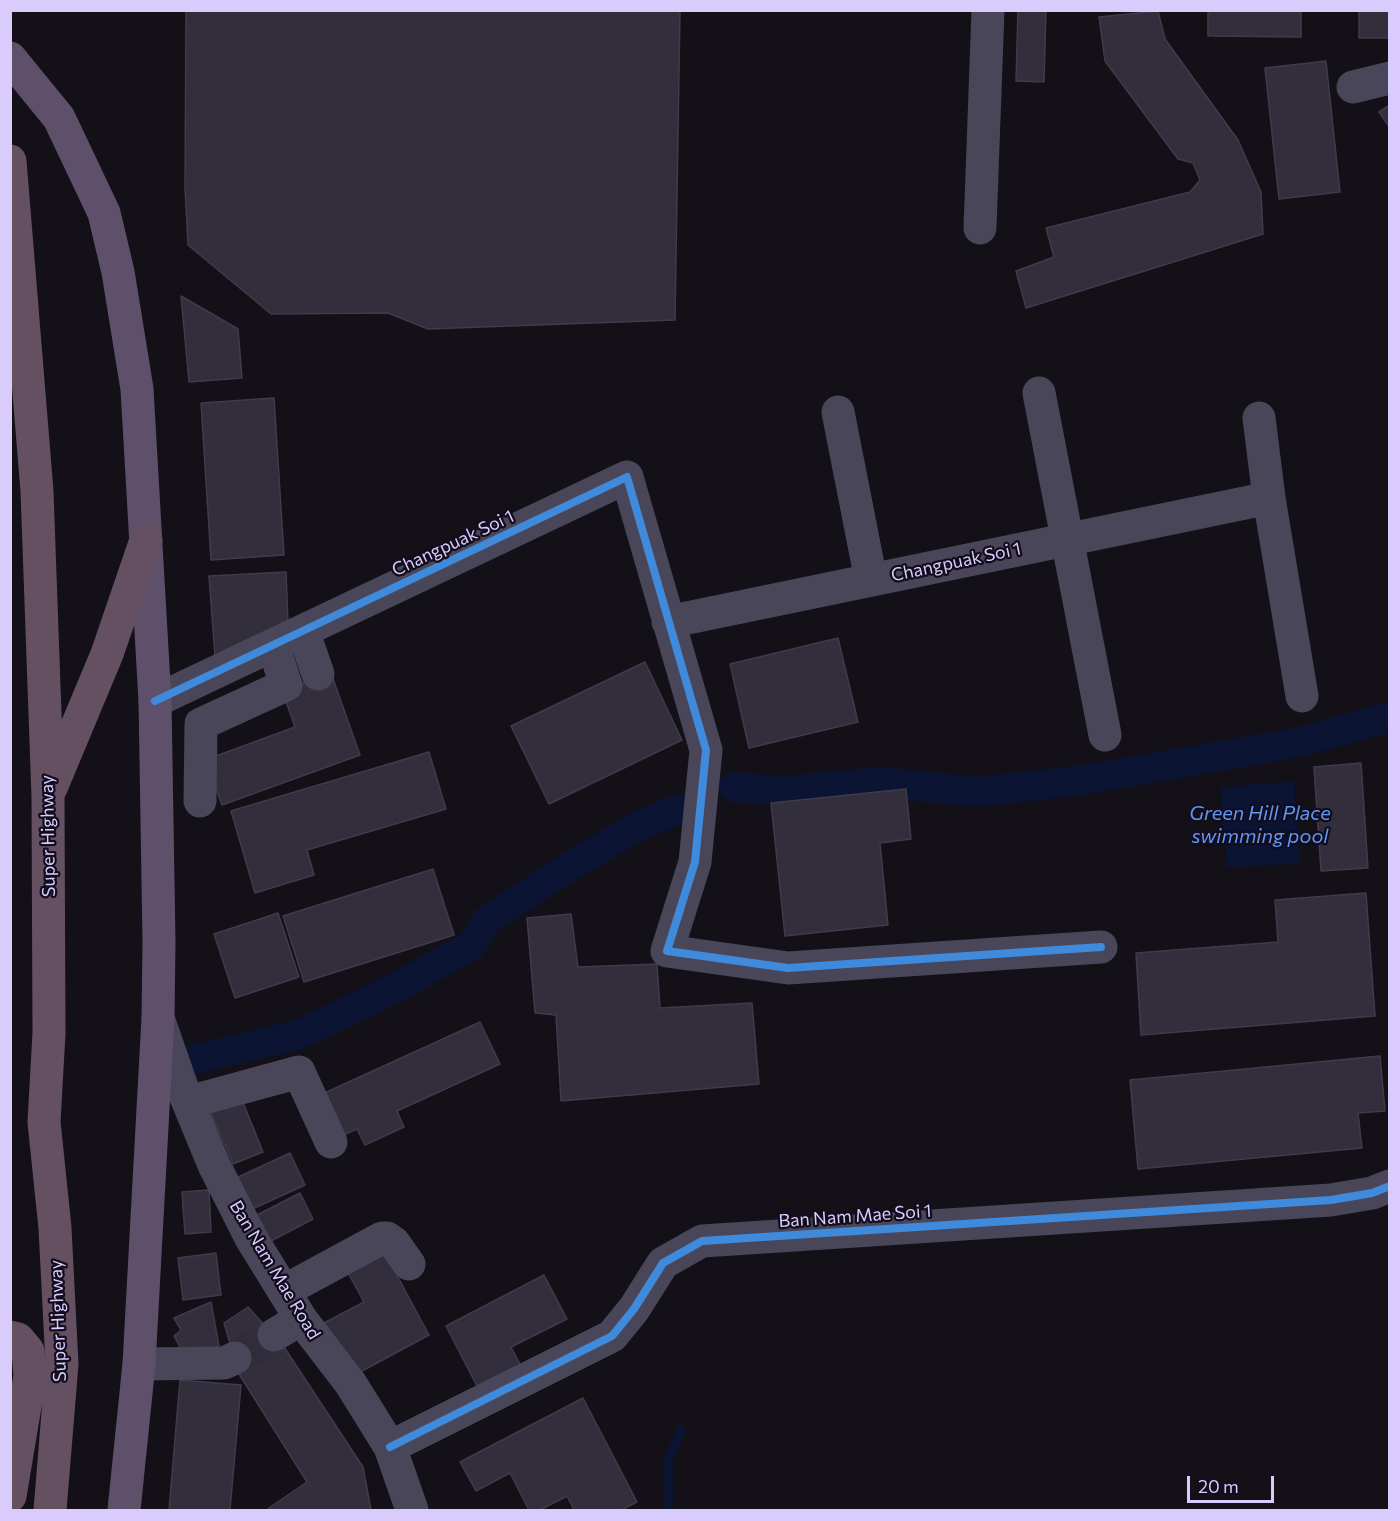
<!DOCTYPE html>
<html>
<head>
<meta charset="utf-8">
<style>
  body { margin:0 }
  #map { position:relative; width:1400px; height:1521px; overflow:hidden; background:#131018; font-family:Commissioner,sans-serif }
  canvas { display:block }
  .frame { position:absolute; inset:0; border:12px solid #d9cbfc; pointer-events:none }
  .scale { position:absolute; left:1187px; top:1476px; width:87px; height:27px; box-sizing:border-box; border:3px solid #d9cbfc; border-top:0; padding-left:8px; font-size:18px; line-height:21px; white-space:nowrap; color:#d9cbfc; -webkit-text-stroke:4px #120d1c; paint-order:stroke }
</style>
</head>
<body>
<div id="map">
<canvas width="1400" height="1521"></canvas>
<div class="frame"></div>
<div class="scale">20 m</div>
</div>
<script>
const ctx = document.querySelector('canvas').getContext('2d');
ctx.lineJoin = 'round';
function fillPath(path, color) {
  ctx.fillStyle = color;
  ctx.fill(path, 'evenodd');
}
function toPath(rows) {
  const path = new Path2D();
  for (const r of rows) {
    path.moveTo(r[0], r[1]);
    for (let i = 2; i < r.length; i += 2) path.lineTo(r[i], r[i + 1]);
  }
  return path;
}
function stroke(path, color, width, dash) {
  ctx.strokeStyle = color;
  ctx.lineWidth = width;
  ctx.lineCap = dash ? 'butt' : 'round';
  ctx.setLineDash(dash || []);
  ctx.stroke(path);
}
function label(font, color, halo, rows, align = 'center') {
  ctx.font = font + ' Commissioner,sans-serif';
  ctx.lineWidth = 4.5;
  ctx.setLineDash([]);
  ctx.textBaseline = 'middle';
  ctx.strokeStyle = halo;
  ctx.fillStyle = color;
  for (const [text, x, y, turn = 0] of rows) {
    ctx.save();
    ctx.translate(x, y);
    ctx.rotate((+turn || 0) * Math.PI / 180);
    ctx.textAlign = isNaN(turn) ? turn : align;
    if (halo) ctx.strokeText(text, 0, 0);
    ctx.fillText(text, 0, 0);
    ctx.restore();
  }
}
const water = toPath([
  [1294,781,1300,863,1227,868,1221,787]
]);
const stream = toPath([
  [669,1510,668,1461,681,1430]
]);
const canal = toPath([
  [734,787,783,791,882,782,976,792,1083,780,1295,743,1390,717],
  [196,1059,298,1035,393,989,471,946,487,920,564,870,636,827,681,808]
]);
const building = toPath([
  [186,10,680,10,675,320,428,329,388,313,271,314,188,245,185,188,186,10],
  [1018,10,1046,10,1044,82,1016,81,1018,10],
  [1208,10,1301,10,1301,37,1208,36,1208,10],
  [1359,10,1390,10,1390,38,1359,38,1359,10],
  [1158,11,1165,39,1238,140,1261,192,1263,234,1026,308,1016,271,1054,257,1046,228,1190,192,1200,180,1193,163,1178,159,1105,61,1099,17,1158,11],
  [1326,61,1340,192,1279,199,1265,68,1326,61],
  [1390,105,1390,128,1379,112,1390,105],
  [181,296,238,329,242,378,189,382,181,296],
  [274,398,284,555,211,560,201,403,274,398],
  [286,572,288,622,215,656,209,576,286,572],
  [838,638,858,722,749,748,730,664,838,638],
  [645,662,682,740,549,804,511,726,645,662],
  [331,673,360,755,222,805,205,760,295,727,282,690,331,673],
  [429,752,446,809,307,850,314,875,255,893,231,811,429,752],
  [1361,763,1368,868,1321,871,1314,767,1361,763],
  [906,789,911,839,880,843,888,925,785,936,771,803,906,789],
  [433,869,454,935,304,982,283,916,433,869],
  [1366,893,1375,1016,1141,1035,1136,953,1278,942,1275,900,1366,893],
  [278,913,299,977,235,998,214,934,278,913],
  [571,914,578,967,657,964,660,1008,752,1003,759,1084,561,1101,556,1015,535,1013,527,918,571,914],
  [480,1022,500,1064,397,1111,404,1127,365,1145,357,1129,337,1138,318,1096,480,1022],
  [1380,1056,1385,1111,1358,1113,1362,1148,1138,1169,1130,1080,1380,1056],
  [242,1100,263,1152,233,1164,211,1113,242,1100],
  [290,1153,305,1185,250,1210,236,1178,290,1153],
  [209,1190,211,1232,185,1234,182,1192,209,1190],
  [300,1193,313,1219,271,1241,257,1215,300,1193],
  [216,1253,221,1295,183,1300,178,1258,216,1253],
  [385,1253,429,1335,351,1377,322,1324,364,1302,348,1273,385,1253],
  [544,1275,567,1319,511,1347,522,1368,479,1390,446,1326,544,1275],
  [211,1302,219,1346,187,1360,174,1336,181,1330,174,1318,211,1302],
  [248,1307,284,1347,363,1467,371,1510,266,1510,307,1482,239,1374,224,1323,248,1307],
  [180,1380,241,1385,230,1510,169,1510,180,1380],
  [583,1398,637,1502,621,1510,574,1510,567,1496,540,1510,529,1510,510,1473,476,1491,460,1462,583,1398]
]);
const minorTunnel = toPath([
  [235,1358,274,1335]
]);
const minor = toPath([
  [1353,87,1390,78],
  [980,228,988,10],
  [1039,393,1105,735],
  [838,412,871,580],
  [1259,418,1269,498,1302,696],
  [668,622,1269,498],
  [303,631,318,674],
  [155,701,627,477,706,750,695,862,667,951,788,968,1101,947],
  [200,801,201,724,286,685,273,645],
  [158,1018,183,1090,214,1165,251,1238,301,1319,351,1384,390,1447,412,1510],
  [189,1102,299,1072,331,1142],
  [284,1291,382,1238,387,1238,394,1243,409,1264],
  [274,1335,301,1319],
  [139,1364,224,1363,235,1358],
  [390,1447,612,1336,634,1309,663,1263,702,1241,1331,1200,1372,1193,1390,1186]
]);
const major = toPath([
  [10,58,59,118,104,213,118,272,137,389,155,701,159,942,158,1018,139,1364,124,1510]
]);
const highway = toPath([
  [10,161,37,491,48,797,49,1033,44,1122,55,1228,62,1364,50,1510],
  [51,788,107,654,146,540],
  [10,1337,18,1339,28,1351,30,1376,10,1496]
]);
const cycleway = toPath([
  [155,701,627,477,706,750,695,862,667,951,788,968,1101,947],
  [390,1447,612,1336,634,1309,663,1263,702,1241,1331,1200,1372,1193,1390,1186]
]);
const streetNames = [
  ["Changpuak Soi 1",453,543,-25],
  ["Changpuak Soi 1",956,562,-12],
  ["Super Highway",48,836,-91],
  ["Ban Nam Mae Soi 1",855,1216,-4],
  ["Ban Nam Mae Road",275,1270,59],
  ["Super Highway",58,1321,-92]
];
const waterNames = [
  ["Green Hill Place",1260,813],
  ["swimming pool",1260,836]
];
fillPath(water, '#0c1433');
stroke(stream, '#0c1433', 9);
stroke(canal, '#0c1433', 30);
fillPath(building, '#322e3b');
stroke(building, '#413a4c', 1.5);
stroke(minorTunnel, '#312c3a', 33, [33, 16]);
stroke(minor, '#494659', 33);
stroke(major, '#5e4f6a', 33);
stroke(highway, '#655062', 33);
stroke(cycleway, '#408adc', 8);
label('18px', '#d9cbfc', '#120d1c', streetNames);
label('italic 20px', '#6096f5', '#120d1c', waterNames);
</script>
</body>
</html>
